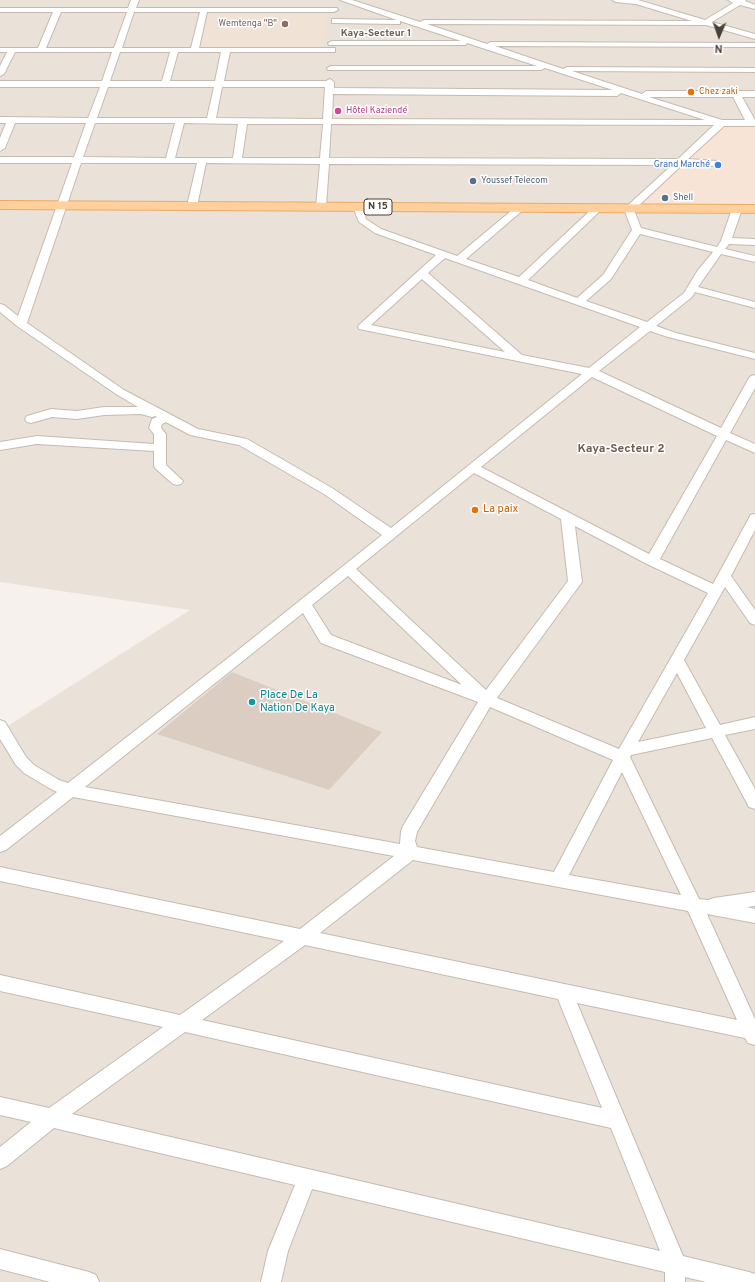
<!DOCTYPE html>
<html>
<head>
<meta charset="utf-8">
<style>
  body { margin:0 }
  #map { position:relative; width:755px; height:1282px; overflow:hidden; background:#f6f1ec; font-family:Overpass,sans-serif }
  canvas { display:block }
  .north { position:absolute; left:699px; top:16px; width:40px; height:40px; -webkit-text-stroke:3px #fff; paint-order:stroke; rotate:182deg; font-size:11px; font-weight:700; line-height:16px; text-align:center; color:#4b4038 }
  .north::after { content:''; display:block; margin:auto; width:14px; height:18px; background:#4b4038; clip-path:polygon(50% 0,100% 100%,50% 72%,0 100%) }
</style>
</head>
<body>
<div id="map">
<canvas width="755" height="1282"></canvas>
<div class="north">N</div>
</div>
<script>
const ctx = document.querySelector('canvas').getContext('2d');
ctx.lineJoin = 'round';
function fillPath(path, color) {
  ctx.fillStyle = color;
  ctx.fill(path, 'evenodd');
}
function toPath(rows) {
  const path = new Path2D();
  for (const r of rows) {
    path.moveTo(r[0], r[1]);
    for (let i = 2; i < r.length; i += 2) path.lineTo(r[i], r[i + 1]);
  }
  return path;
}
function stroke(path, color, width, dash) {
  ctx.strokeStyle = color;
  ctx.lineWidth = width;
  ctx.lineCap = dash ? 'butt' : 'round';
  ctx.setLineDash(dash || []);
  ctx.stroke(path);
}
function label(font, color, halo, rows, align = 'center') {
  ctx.font = font + ' Overpass,sans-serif';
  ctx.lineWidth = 3;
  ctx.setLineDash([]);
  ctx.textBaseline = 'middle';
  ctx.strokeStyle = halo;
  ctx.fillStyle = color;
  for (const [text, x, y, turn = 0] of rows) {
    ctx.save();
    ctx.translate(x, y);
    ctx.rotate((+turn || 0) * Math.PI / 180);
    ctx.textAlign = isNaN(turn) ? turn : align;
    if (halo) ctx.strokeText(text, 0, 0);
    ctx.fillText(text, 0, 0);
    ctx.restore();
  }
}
const residential = toPath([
  [0,0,755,0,755,1282,0,1282,0,731,190,610,0,582]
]);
const commercial = toPath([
  [724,125,755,125,755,206,640,205]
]);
const education = toPath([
  [209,12,323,12,327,14,323,48,200,48]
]);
const building = toPath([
  [232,672,382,732,329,790,157,734]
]);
const minor = toPath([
  [131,0,139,0,136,8,337,8,338,10,334,12,207,12,199,48,335,48,335,52,230,52,224,81,326,81,330,79,334,82,334,88,613,90,545,68,541,70,328,70,327,68,331,66,537,66,467,43,466,45,329,45,328,43,332,41,461,41,400,21,400,24,397,24,332,23,332,19,335,19,397,20,340,0,352,0,420,22,424,20,692,21,636,4,616,2,612,0,638,0,705,20,733,3,728,0,746,0,745,1,755,5,755,9,740,5,712,22,755,34,755,39,706,25,427,24,487,44,491,42,755,43,755,47,495,46,563,69,567,67,755,68,755,72,572,71,642,94,646,91,755,91,755,97,742,97,755,120,755,126,724,126,688,159,717,161,722,164,720,166,682,165,634,210,641,228,717,247,721,241,732,209,734,207,740,207,742,209,732,238,755,239,755,245,729,244,725,249,755,256,755,262,721,254,698,287,755,302,755,308,695,292,692,297,656,326,676,333,755,353,755,359,668,337,650,331,599,371,721,428,749,378,751,376,755,375,755,388,730,433,755,444,755,453,726,440,660,559,713,584,749,518,750,515,755,514,755,530,731,576,755,610,755,625,750,623,725,587,684,660,720,725,755,717,755,729,725,735,755,789,755,809,749,807,712,738,631,755,630,757,699,899,708,900,714,898,755,892,755,906,747,907,755,909,755,923,707,914,755,1019,755,1045,748,1043,745,1038,577,1003,683,1256,749,1272,755,1274,755,1282,706,1282,685,1277,685,1282,665,1282,665,1272,312,1189,288,1251,281,1282,261,1282,268,1251,295,1185,54,1128,7,1166,0,1169,0,1147,31,1122,0,1115,0,1097,49,1108,163,1027,0,991,0,975,180,1015,284,941,0,881,0,867,300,929,394,856,73,797,6,850,0,852,0,836,57,792,49,788,24,773,16,765,0,739,0,720,5,722,26,757,34,765,59,780,68,783,228,658,382,535,324,494,239,445,190,435,166,422,162,424,161,428,166,434,166,465,183,481,181,484,177,485,173,484,156,469,154,466,154,451,37,444,0,450,0,442,37,436,154,444,154,434,149,428,152,419,157,417,155,416,152,417,141,414,104,415,77,419,52,417,31,423,27,422,25,419,27,416,51,409,77,411,104,407,138,407,116,394,17,326,0,312,0,304,4,305,18,316,72,163,0,163,0,157,74,157,86,123,15,123,5,148,0,151,0,138,6,123,0,123,0,117,88,118,100,87,0,87,0,81,102,81,112,52,15,52,4,74,0,76,0,66,7,52,0,52,0,48,38,48,53,12,0,12,0,8,128,8,131,0],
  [61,12,127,12,114,48,46,48,61,12],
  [134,12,200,12,191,48,122,48,134,12],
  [120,52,170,52,162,81,110,81,120,52],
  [178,52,221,52,215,81,170,81,178,52],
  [108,87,214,87,207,118,97,118,108,87],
  [222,87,325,87,323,119,216,118,222,87],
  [621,93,705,120,332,119,333,94,617,96,621,93],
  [649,97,733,97,745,120,722,120,649,97],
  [95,123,175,123,166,158,83,157,95,123],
  [184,123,238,124,233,158,175,158,184,123],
  [247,124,323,124,320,158,242,158,247,124],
  [331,124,714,125,678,159,329,158,331,124],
  [81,163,197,163,187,206,192,209,197,206,206,163,320,164,316,207,321,210,326,207,329,164,672,165,626,207,624,209,632,230,603,275,577,298,528,280,600,211,602,209,600,207,594,207,519,277,466,259,523,210,525,208,523,206,517,206,457,256,381,229,366,219,361,205,355,205,353,207,359,222,375,233,436,255,359,325,358,327,359,329,582,374,391,528,332,488,247,439,198,429,124,390,27,323,81,163],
  [640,234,713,252,698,270,684,293,647,322,586,301,611,279,640,234],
  [445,258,640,327,589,368,522,355,428,273,445,258],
  [422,279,505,352,371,325,422,279],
  [592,377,717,436,649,554,481,467,592,377],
  [474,473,561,519,568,581,486,690,356,569,474,473],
  [575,526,647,564,708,593,619,749,497,698,582,582,575,526],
  [348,576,462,685,331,635,312,605,348,576],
  [303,613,321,643,478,702,403,826,401,831,400,844,85,787,303,613],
  [677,673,706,728,638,742,677,673],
  [490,707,613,760,554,872,417,847,415,841,417,832,490,707],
  [622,772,681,895,569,875,622,772],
  [413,860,688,911,737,1020,320,933,413,860],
  [305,945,558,999,602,1108,202,1020,305,945],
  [185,1032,611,1128,660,1251,72,1114,185,1032],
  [0,1249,89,1272,96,1275,99,1282,50,1282,0,1269,0,1249]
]);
const major = toPath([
  [0,201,755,205,755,213,0,209,0,201]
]);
const markers = [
  [285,24,4,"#8d6e63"],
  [691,92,4,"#e8710a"],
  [338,111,4,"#d1479c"],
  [718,165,4,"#3f7fe0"],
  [473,181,4,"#5c6f8a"],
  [665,198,4,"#5c6f8a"],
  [475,510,4,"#e8710a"],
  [252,702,4,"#0f9aa8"]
];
const farEducationnames = [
  ["Wemtenga \"B\"",277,24]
];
const farFoodnames = [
  ["Chez zaki",699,92]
];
const farHotelnames = [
  ["Hôtel Kaziendé",346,111]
];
const farShopnames = [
  ["Grand Marché",710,165]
];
const farServicenames = [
  ["Youssef Telecom",481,181],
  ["Shell",673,198]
];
const farNeighbourhoodnames = [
  ["Kaya-Secteur 1",376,34]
];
const shields = [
  [378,207,28]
];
const shieldNames = [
  ["N 15",378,207]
];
const foodNames = [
  ["La paix",483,510]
];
const cultureNames = [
  ["Place De La",260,696],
  ["Nation De Kaya",260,709]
];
const neighbourhoodNames = [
  ["Kaya-Secteur 2",621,450]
];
fillPath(residential, '#eae2d9');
fillPath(commercial, '#f8e4d7');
fillPath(education, '#f0e3d5');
fillPath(building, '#dccdc3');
stroke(minor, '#c6bab0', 2);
stroke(major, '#eaaa66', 2);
fillPath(minor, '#fff');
fillPath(major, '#ffd09c');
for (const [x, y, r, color] of markers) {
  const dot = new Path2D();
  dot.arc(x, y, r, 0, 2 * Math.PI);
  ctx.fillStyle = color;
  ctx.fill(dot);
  stroke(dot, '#fff', 1.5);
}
label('9px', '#785e54', '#fff', farEducationnames, 'right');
label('9px', '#c56008', '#fff', farFoodnames, 'left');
label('9px', '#b23c85', '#fff', farHotelnames, 'left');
label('9px', '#366cbe', '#fff', farShopnames, 'right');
label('9px', '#4e5e75', '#fff', farServicenames, 'left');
label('bold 10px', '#6f5c4f', '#fff', farNeighbourhoodnames);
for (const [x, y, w] of shields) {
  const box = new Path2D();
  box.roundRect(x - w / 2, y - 8, w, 16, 3);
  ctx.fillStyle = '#fff';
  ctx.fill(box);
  stroke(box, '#4b4038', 1);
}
label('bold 10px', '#4b4038', null, shieldNames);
label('11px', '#c56008', '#fff', foodNames, 'left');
label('11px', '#0d838f', '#fff', cultureNames, 'left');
label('bold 12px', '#6f5c4f', '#fff', neighbourhoodNames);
</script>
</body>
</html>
